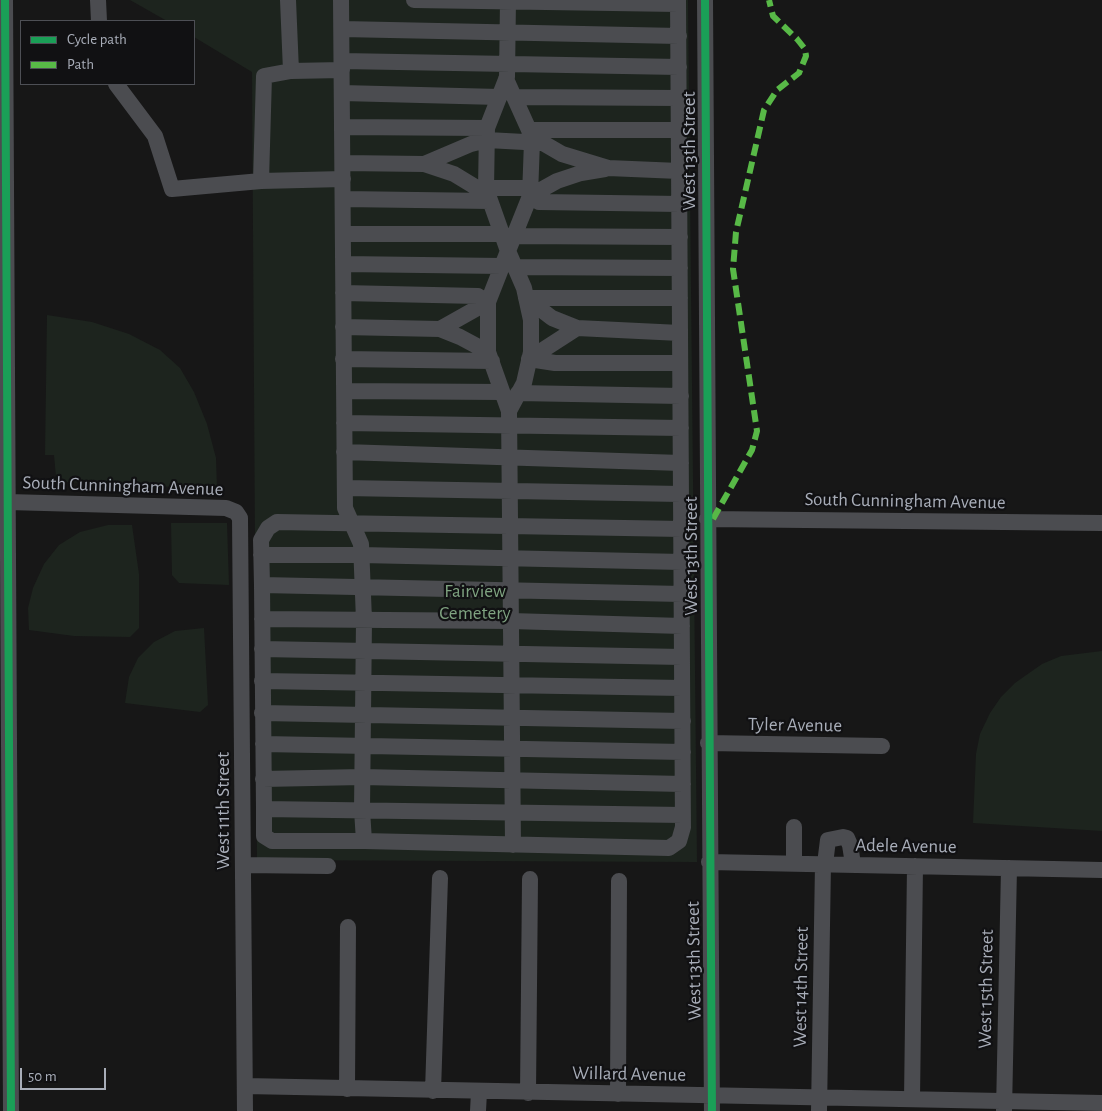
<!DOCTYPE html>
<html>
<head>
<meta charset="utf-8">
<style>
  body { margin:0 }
  #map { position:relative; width:1102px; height:1111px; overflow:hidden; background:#171717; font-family:"Alegreya Sans",sans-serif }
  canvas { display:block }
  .legend { position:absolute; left:20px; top:20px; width:175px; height:65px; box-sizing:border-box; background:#111113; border:1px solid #4d4f55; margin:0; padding:6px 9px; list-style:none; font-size:15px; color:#a8adb8 }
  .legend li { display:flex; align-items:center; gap:10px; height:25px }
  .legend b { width:25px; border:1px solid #4d4f55 }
  .scale { position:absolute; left:20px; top:1068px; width:86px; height:22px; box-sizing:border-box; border:2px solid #a8adb8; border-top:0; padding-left:6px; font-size:15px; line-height:18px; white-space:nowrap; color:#a8adb8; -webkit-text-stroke:4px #111113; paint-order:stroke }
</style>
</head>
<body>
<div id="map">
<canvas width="1102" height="1111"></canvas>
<ul class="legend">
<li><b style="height:6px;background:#1a9f57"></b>Cycle path</li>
<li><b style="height:6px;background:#58b947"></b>Path</li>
</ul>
<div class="scale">50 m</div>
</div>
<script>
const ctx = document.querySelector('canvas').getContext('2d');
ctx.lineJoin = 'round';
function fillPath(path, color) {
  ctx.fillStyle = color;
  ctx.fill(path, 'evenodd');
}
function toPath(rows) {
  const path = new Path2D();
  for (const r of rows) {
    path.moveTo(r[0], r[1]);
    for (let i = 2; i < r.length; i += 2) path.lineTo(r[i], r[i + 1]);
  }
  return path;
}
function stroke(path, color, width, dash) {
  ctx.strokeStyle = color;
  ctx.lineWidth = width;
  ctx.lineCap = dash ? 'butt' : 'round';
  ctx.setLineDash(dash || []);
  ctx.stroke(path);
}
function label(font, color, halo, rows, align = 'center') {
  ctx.font = font + ' "Alegreya Sans",sans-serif';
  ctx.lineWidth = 4.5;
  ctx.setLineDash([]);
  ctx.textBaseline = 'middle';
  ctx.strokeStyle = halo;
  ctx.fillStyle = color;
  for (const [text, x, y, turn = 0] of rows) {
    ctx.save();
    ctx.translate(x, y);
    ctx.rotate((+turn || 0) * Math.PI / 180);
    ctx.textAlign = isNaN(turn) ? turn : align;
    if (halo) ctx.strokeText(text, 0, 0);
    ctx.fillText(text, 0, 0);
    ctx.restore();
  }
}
const green = toPath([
  [130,0,688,0,697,862,257,860,252,72,194,37,194,21,167,21],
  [47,315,92,322,129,334,160,350,180,368,194,392,207,424,216,458,217,489,66,482,56,477,54,455,45,455],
  [171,523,227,523,229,585,179,583,172,575],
  [108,525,132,525,139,574,139,628,130,637,74,636,29,630,28,608,33,588,44,564,59,545,80,532],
  [204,628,208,705,200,712,125,703,129,677,138,658,154,642,175,631],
  [1102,651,1102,831,973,823,976,754,980,734,990,713,1001,697,1015,683,1042,664,1061,656]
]);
const minor = toPath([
  [5,0,11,1111],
  [98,0,99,21],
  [288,0,291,71],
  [341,0,345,508,361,544,364,620,362,810,364,841,669,848,679,841,683,827,678,0],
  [414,0,678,4],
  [705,0,712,1111],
  [342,29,679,36],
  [342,61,679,67],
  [342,70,291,71,264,76,261,181,343,179],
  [506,79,529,130,532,141,530,196,508,251,486,189,487,128,507,77,508,0],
  [116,84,155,136,172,189,261,181],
  [342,93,499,97],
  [514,97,679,98],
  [342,127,487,128],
  [529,130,679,130],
  [343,163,424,164,471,144,487,140,543,143,562,154,608,168,679,171],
  [424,164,454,174,477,188,531,188],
  [605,169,581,173,557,181,530,196,539,202,680,204],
  [343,199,490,201],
  [343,234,502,234],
  [514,236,680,237],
  [508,251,524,288,531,320,531,352,524,383,509,411,488,352,488,302,508,251],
  [343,264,502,266],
  [515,267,680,268],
  [343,293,478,296,488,302,440,329,343,327],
  [526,298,552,318,577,328,680,333],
  [526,298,680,298],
  [440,329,460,337,488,352],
  [343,359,492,361],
  [529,359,555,363,680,363],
  [529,359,577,328],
  [344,391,502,392],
  [518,393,681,396],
  [509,411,513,845],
  [344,423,681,428],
  [344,452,681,463],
  [345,488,681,494],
  [8,502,226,508,236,512,240,518,245,1111],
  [707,519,1102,523],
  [682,529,277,522,268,528,261,540,262,585,264,809,683,815],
  [261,555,361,555,682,562],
  [262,585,682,594],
  [262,619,511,621,682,626],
  [262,649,682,657],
  [262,681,682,688],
  [262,713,683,721],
  [708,743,882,746],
  [263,744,683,752],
  [263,779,362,777,683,784],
  [264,809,264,836,272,841,364,841],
  [709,862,1102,870],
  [794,863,794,827],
  [825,864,828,840,843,837,847,838,850,845,853,864],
  [244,865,328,866],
  [245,1086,1102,1103],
  [347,1089,348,927],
  [433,1091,440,878],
  [528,1093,530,879],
  [618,1094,619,881],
  [912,1099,915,866],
  [478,1111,479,1092],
  [819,1111,823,864],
  [1004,1111,1009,868]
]);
const quiet = toPath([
  [713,519,752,450,757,431,733,269,736,232,764,110,777,90,799,73,806,56,805,49,797,39,773,16,769,0]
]);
const cycleway = toPath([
  [5,0,11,1111],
  [705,0,712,1111]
]);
const streetNames = [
  ["West 13th Street",689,151,-90],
  ["South Cunningham Avenue",123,486,2],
  ["South Cunningham Avenue",905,501,1],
  ["West 13th Street",691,556,-90],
  ["Tyler Avenue",795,725,1],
  ["West 11th Street",223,811,-90],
  ["Adele Avenue",906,846,1],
  ["West 13th Street",694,961,-91],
  ["West 14th Street",801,987,-89],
  ["West 15th Street",986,989,-89],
  ["Willard Avenue",629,1074,1]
];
const parkNames = [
  ["Fairview",475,591],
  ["Cemetery",475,613]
];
fillPath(green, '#1d241e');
stroke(minor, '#4b4c50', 16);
stroke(quiet, '#58b947', 6, [12, 6]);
stroke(cycleway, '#1a9f57', 8);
label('19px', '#a8adb8', '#111113', streetNames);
label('19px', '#7fa381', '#111113', parkNames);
</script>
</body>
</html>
